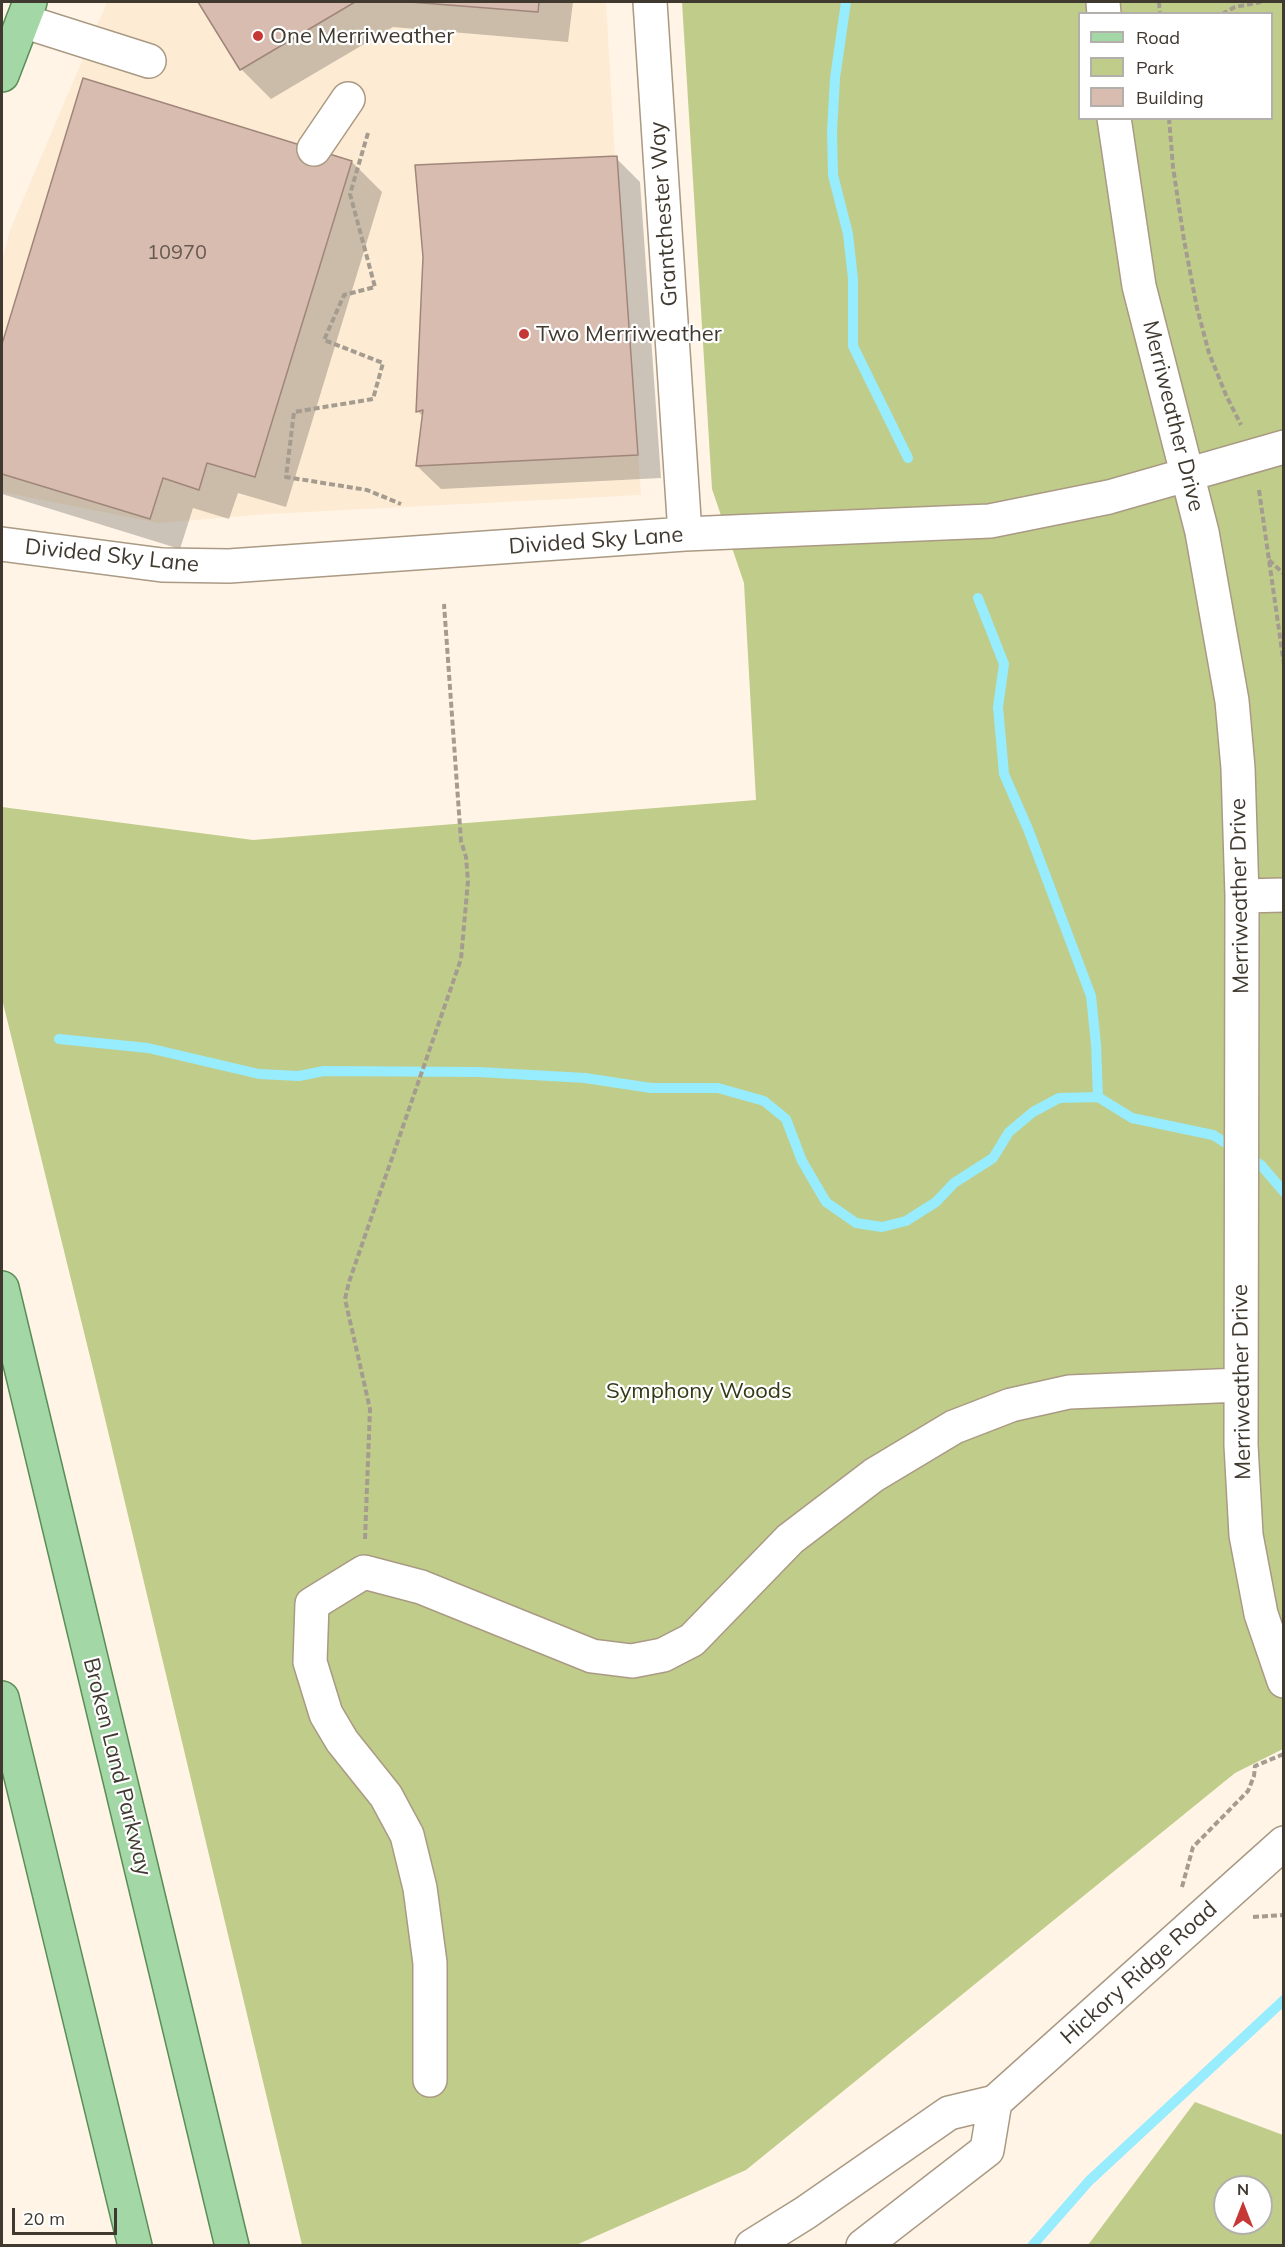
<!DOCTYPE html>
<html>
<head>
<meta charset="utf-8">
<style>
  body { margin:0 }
  #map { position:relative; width:1285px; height:2247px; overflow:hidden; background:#fff4e6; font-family:Mulish,sans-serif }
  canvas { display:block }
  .frame { position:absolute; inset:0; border:3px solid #403930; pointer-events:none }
  .legend { position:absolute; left:1078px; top:12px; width:195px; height:108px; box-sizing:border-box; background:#fff; border:2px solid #b3b0ac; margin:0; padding:8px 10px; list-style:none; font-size:18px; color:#403930 }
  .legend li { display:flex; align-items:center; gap:12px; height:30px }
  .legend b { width:30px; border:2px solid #b3b0ac }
  .north { position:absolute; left:1213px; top:2175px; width:60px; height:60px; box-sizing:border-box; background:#fff; border:2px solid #b3b0ac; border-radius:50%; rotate:0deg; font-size:16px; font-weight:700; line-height:24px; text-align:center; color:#403930 }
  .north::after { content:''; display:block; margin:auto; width:21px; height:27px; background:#c63836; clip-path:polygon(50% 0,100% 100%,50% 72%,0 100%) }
  .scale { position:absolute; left:12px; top:2208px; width:105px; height:27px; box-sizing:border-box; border:3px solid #403930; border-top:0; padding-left:8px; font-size:18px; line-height:21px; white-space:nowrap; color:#403930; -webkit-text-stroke:4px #fff; paint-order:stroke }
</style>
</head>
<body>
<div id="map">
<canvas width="1285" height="2247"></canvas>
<div class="frame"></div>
<ul class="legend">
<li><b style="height:8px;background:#a4d7a6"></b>Road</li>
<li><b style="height:16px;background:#c0cc8a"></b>Park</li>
<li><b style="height:16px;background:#d8bcb0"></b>Building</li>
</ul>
<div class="north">N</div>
<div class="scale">20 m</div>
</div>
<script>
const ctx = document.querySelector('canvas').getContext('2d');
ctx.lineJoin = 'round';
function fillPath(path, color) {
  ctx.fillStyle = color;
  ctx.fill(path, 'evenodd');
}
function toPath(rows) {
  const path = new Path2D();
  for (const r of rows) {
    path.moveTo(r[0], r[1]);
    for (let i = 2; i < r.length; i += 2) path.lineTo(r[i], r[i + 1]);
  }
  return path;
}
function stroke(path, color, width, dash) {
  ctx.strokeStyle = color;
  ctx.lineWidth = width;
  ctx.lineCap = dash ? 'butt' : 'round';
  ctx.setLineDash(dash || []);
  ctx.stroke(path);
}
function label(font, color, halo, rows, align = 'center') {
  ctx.font = font + ' Mulish,sans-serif';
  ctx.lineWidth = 4.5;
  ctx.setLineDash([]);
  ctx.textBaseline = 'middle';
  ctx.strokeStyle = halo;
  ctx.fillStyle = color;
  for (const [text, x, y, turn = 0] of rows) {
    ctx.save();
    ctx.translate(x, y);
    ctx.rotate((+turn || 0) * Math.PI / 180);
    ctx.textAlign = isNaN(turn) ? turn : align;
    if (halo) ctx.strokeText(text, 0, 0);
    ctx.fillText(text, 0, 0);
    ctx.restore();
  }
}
const built = toPath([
  [107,2,606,2,614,140,641,495,267,514,158,523,2,492,2,260,10,230]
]);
const green = toPath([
  [682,2,1283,2,1283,1749,1235,1773,746,2170,576,2245,302,2245,96,1381,2,999,2,807,253,840,756,800,744,583,712,489],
  [1080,14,1272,14,1272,118,1080,118],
  [1195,2102,1283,2135,1283,2245,1088,2245],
  [1225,2187,1261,2187,1261,2223,1225,2223]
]);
const shadow = toPath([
  [200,2,573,2,568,42,393,27,271,99,241,69],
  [84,80,352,162,382,192,286,507,238,493,229,519,193,508,180,549,2,494,2,350],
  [616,158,640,182,661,478,441,489,417,466,424,417,417,411]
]);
const stream = toPath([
  [846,2,835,78,832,132,833,175,848,234,853,279,853,346,908,458],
  [978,598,1004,664,998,707,1004,774,1028,829,1091,996,1096,1044,1098,1097],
  [59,1039,148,1048,259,1074,299,1076,324,1071,478,1072,585,1078,651,1088,718,1088,764,1101,786,1119,802,1161,826,1202,856,1223,882,1227,906,1221,936,1202,954,1183,993,1158,1009,1132,1033,1112,1059,1098,1098,1097,1132,1118,1213,1135,1261,1165,1284,1192],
  [1032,2246,1089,2181,1284,2000]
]);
const building = toPath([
  [198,2,355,2,240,70,198,2],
  [410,2,539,2,538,12,410,2],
  [83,78,352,161,255,477,207,463,199,490,163,478,150,519,2,474,2,344,83,78],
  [617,156,638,455,416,466,423,410,416,412,423,257,415,165,617,156]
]);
const path = toPath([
  [1159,2,1160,14],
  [1222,14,1235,7,1261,2],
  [1169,118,1173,167,1184,240,1197,308,1209,353,1226,395,1241,425],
  [368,133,350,194,375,287,344,295,324,340,383,363,373,399,294,412,286,477,367,490,401,504],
  [1259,490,1284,665],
  [1269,560,1284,574],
  [365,1539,370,1409,345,1299,349,1282,461,959,468,881,466,857,461,841,444,604],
  [1182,1887,1193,1847,1248,1791,1254,1776,1255,1766,1284,1754],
  [1253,1917,1284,1915]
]);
const minor = toPath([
  [650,2,685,534],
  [1103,2,1104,14],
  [23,21,149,61],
  [1114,118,1139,286,1202,532,1232,701,1238,768,1242,896,1241,1445,1246,1535,1261,1614,1284,1681],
  [314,149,348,99],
  [2,544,162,565,229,566,685,534,990,521,1109,497,1284,447],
  [1242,896,1284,895],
  [430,2080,430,1963,420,1888,407,1835,386,1796,342,1741,326,1714,310,1662,312,1604,364,1572,421,1587,592,1656,632,1661,663,1655,692,1640,790,1539,874,1475,954,1427,1011,1405,1069,1392,1241,1385],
  [752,2246,805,2213,949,2113,995,2102,1284,1843],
  [863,2246,987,2150,995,2102]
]);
const major = toPath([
  [2,75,30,2],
  [2,1288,232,2246],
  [2,1698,135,2246]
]);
const markers = [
  [258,36,6,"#c63836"],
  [524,334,6,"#c63836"]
];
const numberNames = [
  ["10970",177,253]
];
const poiNames = [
  ["One Merriweather",270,36],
  ["Two Merriweather",536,334]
];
const streetNames = [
  ["Grantchester Way",664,214,-94],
  ["Merriweather Drive",1173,416,76],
  ["Divided Sky Lane",596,541,-4],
  ["Divided Sky Lane",112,556,6],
  ["Merriweather Drive",1240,896,-91],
  ["Merriweather Drive",1242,1382,-91],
  ["Broken Land Parkway",117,1767,76],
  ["Hickory Ridge Road",1139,1973,-42]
];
const parkNames = [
  ["Symphony Woods",699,1391]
];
fillPath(built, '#fdebd4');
fillPath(green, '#c0cc8a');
fillPath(shadow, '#0003');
stroke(stream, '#97ecfe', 10);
fillPath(building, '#d8bcb0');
stroke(building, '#a0867a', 1.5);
stroke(minor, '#aa9a84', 36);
stroke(major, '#5a8e56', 36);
stroke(path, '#a59c90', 4, [6, 3]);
stroke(minor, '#fff', 33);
stroke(major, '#a4d7a6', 33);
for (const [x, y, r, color] of markers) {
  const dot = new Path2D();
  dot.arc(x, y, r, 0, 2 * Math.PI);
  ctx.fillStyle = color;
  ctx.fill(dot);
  stroke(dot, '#fff', 2);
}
label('20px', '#665a50', null, numberNames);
label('22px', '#403930', '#fff', poiNames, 'left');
label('22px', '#403930', '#fff', streetNames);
label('22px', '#333815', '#fff', parkNames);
</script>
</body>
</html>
